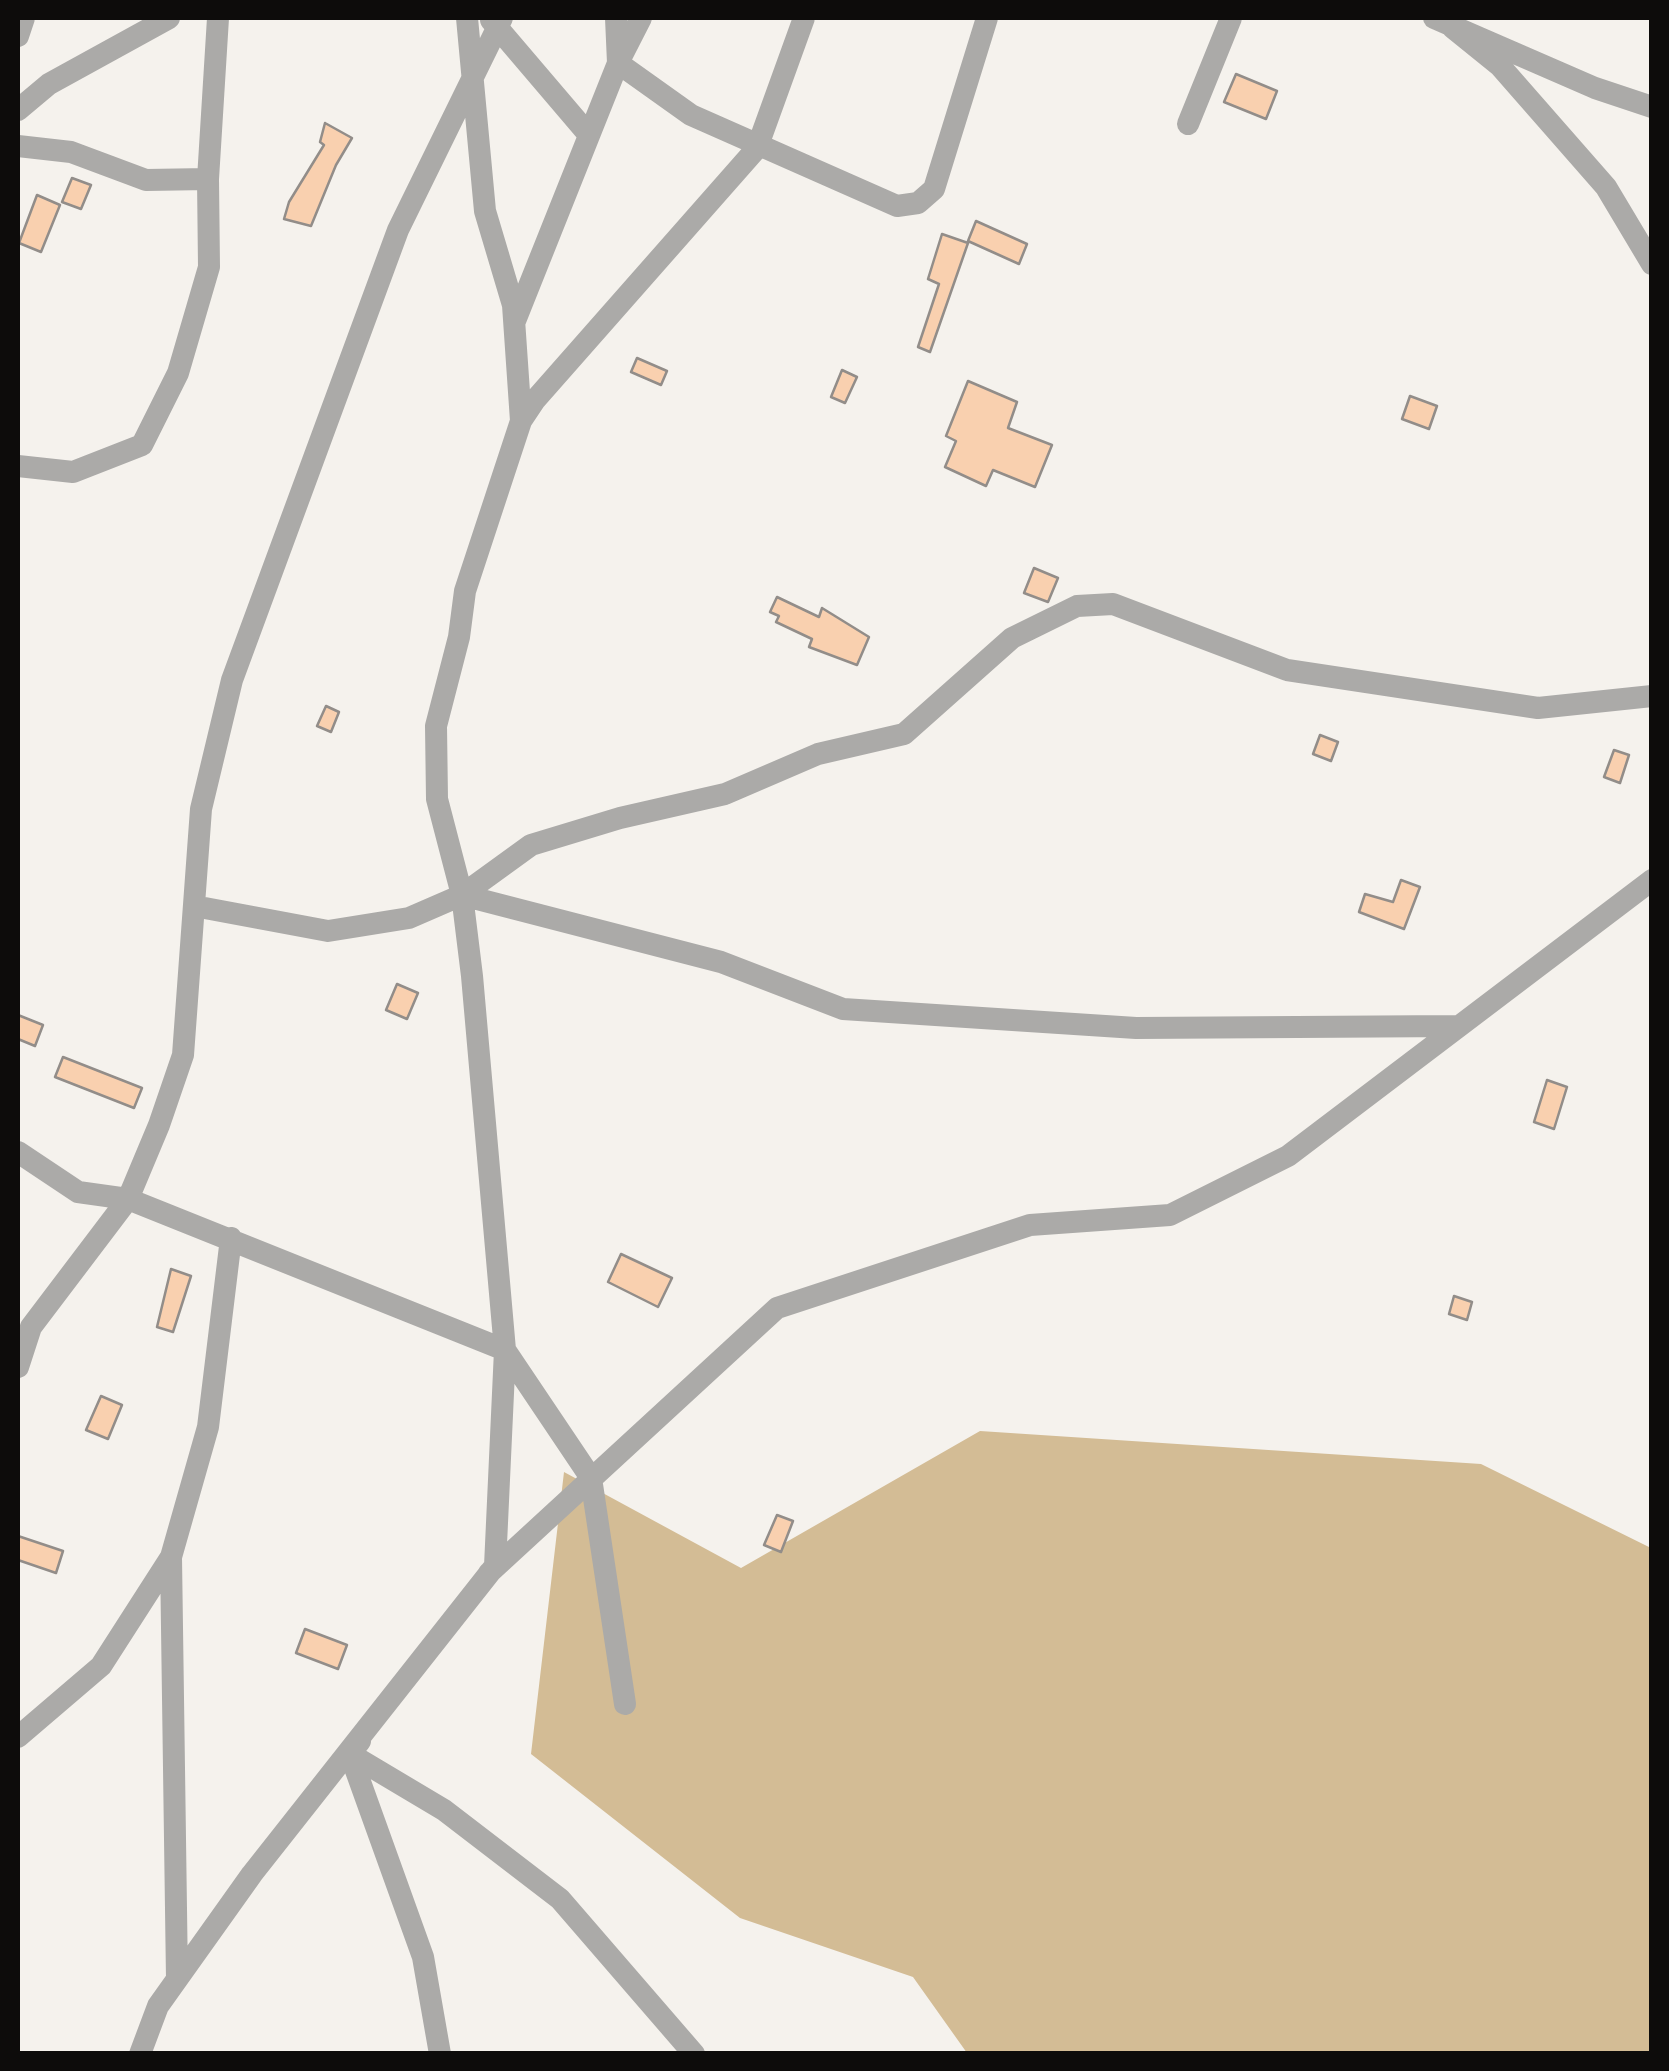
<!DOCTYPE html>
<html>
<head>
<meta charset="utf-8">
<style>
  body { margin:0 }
  #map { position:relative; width:1669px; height:2071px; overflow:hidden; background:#f5f2ed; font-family:"Source Sans 3",sans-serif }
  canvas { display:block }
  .frame { position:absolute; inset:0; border:20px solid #0d0c0b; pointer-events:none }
</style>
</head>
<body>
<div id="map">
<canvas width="1669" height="2071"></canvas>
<div class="frame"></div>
</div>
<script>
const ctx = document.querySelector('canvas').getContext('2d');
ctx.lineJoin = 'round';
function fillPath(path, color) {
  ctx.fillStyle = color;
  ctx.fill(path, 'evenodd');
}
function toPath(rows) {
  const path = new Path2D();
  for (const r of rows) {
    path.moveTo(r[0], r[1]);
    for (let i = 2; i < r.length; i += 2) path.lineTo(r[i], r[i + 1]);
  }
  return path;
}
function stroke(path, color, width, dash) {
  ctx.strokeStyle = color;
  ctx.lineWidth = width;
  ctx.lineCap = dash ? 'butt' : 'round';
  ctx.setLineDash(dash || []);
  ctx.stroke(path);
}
const green = toPath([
  [980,1431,1481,1464,1651,1548,1651,2053,967,2053,913,1977,740,1918,531,1754,564,1472,741,1568]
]);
const building = toPath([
  [1236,74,1277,91,1266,119,1224,102,1236,74],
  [325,123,352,138,336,165,311,226,284,219,289,202,324,145,320,142,325,123],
  [72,178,91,185,81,209,62,202,72,178],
  [37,195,60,205,41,252,19,243,37,195],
  [976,221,1027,244,1019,264,968,241,976,221],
  [942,234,968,243,930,352,918,347,939,284,928,279,942,234],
  [637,358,667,371,661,385,631,372,637,358],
  [842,370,857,377,845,403,831,397,842,370],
  [968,381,1017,402,1008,428,1052,445,1035,487,993,470,986,486,945,467,956,441,946,436,968,381],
  [1410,396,1437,406,1429,429,1402,419,1410,396],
  [1034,568,1058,578,1048,602,1024,593,1034,568],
  [777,597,819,617,822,608,869,637,857,665,809,647,812,639,776,622,779,616,770,612,777,597],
  [326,706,339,712,331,732,317,726,326,706],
  [1320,735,1338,742,1331,761,1313,754,1320,735],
  [1614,750,1629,755,1620,783,1604,777,1614,750],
  [1401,880,1420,887,1404,929,1359,912,1365,894,1393,902,1401,880],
  [397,984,418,993,407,1019,386,1010,397,984],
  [18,1015,43,1025,35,1046,18,1039,18,1015],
  [63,1057,142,1088,134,1108,55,1077,63,1057],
  [1547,1080,1567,1087,1554,1129,1534,1122,1547,1080],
  [621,1254,672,1278,658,1307,608,1282,621,1254],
  [171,1269,191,1276,173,1332,157,1327,171,1269],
  [1454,1296,1472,1302,1467,1320,1449,1314,1454,1296],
  [101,1396,122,1405,108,1439,86,1430,101,1396],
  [777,1515,793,1521,781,1552,764,1545,777,1515],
  [18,1536,63,1551,56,1573,18,1560,18,1536],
  [305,1629,347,1645,338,1669,296,1653,305,1629]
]);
const minor = toPath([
  [467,18,485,211,513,305,521,421],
  [641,18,618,63,691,115,897,206,918,203,934,189,987,18],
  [1434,18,1595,88,1652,107],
  [491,20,589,135],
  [1453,28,1500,66,1606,187,1652,264],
  [18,36,24,18],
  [18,110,49,84,169,18],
  [1188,124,1231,18],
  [18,146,71,152,146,180,208,179],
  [515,321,618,63,616,18],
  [18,466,73,472,142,445,178,373,209,267,208,179,218,18],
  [462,895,721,962,843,1009,1136,1028,1457,1026],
  [194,906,328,931,409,918,462,895,531,845,620,818,725,794,818,754,904,734,1012,638,1077,606,1113,604,1287,670,1538,708,1652,696],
  [18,1152,78,1192,128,1199,505,1350,591,1478,625,1704],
  [18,1367,31,1327,128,1199,159,1125,183,1055,201,809,232,680,398,230,502,18],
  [171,1557,177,1979],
  [489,1573,777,1308,1030,1225,1170,1215,1288,1156,1652,880],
  [18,1737,101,1666,171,1557,208,1427,231,1238],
  [360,1741,350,1754,444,1810,560,1899,694,2054],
  [350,1754,423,1957,440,2054],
  [140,2054,158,2006,252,1874,495,1566,505,1350,472,976,462,895,437,799,436,726,459,637,465,591,521,421,535,400,757,148,804,18]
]);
fillPath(green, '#d3bc95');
fillPath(building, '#f9d0af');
stroke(building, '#928d89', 2.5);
stroke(minor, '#abaaa8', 22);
</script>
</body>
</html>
